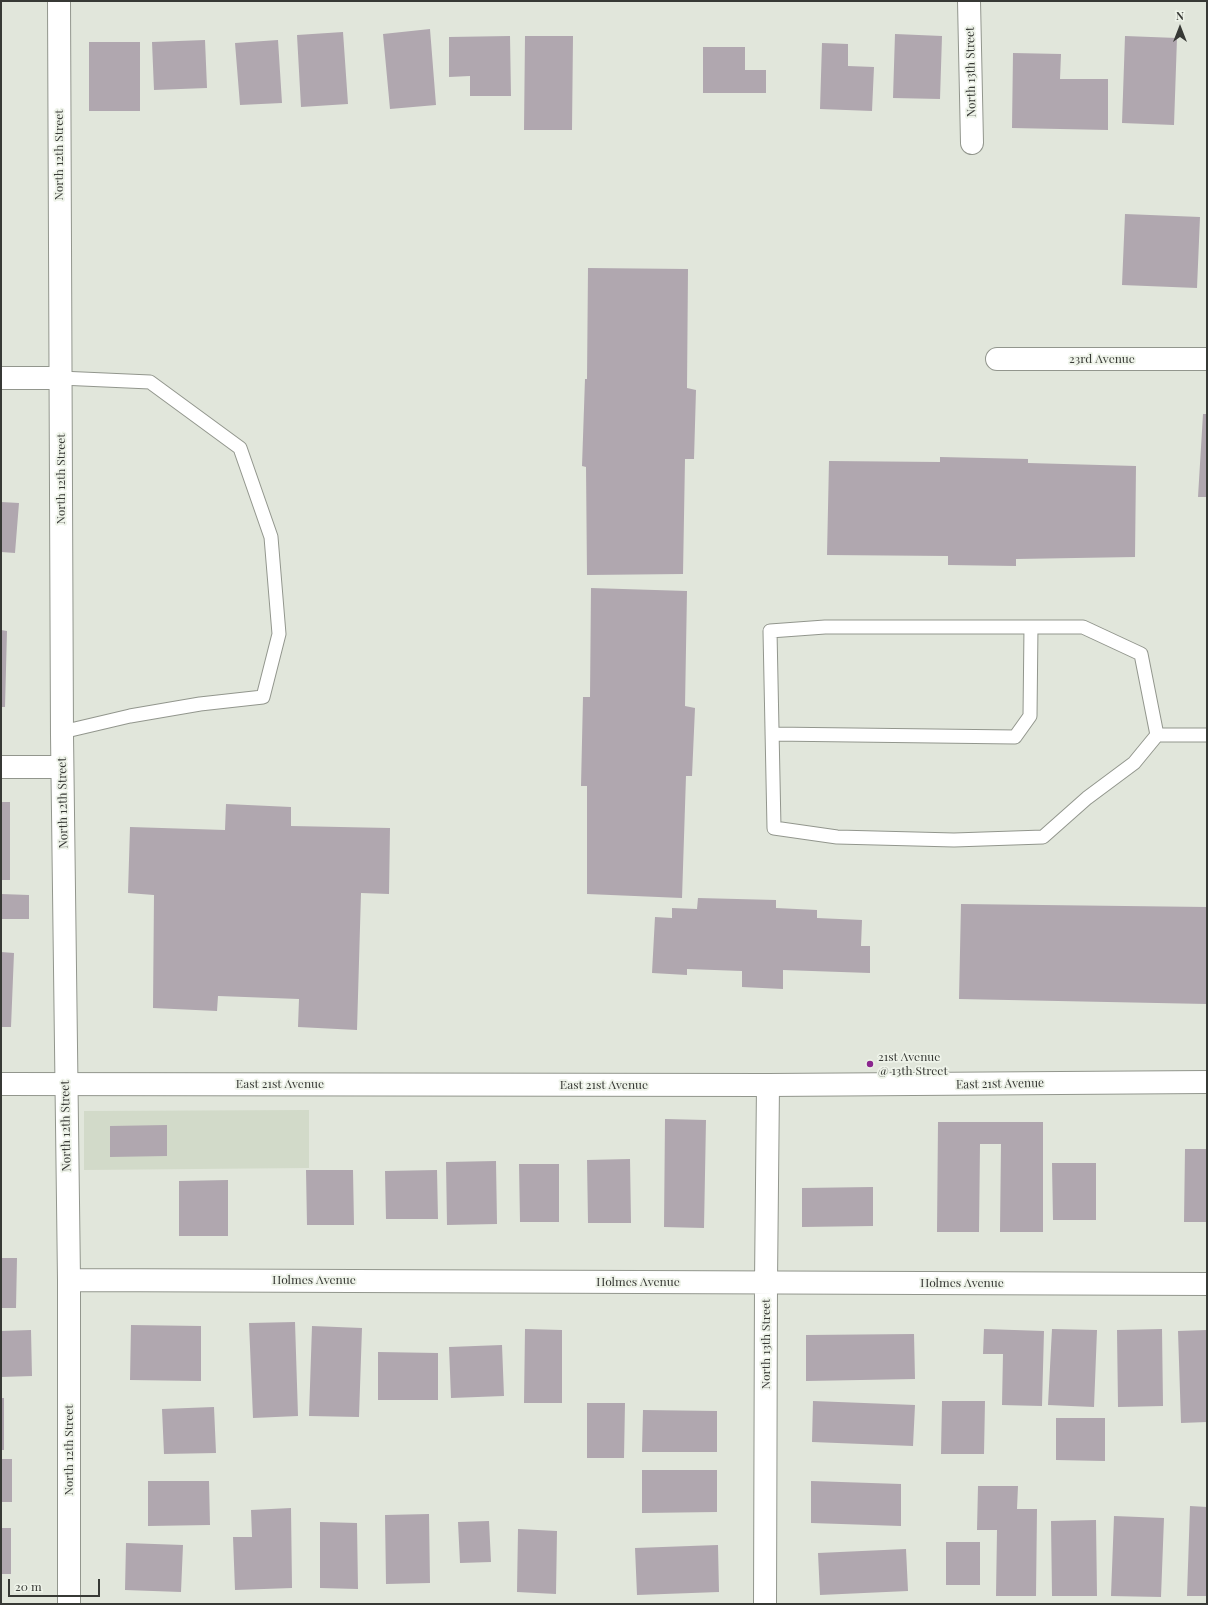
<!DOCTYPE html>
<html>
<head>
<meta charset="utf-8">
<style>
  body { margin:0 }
  #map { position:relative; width:1208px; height:1605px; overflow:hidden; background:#e1e6db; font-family:"Playfair Display",serif }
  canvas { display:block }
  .frame { position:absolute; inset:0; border:2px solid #373935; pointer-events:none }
  .north { position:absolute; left:1160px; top:8px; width:40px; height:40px; -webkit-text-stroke:3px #eef3e9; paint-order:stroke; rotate:0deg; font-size:11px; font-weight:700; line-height:16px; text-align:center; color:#373935 }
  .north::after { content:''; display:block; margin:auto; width:14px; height:18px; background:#373935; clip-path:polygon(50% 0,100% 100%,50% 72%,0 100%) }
  .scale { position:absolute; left:8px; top:1579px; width:92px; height:18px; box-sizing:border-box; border:2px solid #373935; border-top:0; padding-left:5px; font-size:12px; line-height:14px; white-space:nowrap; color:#373935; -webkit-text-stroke:3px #eef3e9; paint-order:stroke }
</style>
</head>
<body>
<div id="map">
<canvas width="1208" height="1605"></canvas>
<div class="frame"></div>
<div class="north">N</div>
<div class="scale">20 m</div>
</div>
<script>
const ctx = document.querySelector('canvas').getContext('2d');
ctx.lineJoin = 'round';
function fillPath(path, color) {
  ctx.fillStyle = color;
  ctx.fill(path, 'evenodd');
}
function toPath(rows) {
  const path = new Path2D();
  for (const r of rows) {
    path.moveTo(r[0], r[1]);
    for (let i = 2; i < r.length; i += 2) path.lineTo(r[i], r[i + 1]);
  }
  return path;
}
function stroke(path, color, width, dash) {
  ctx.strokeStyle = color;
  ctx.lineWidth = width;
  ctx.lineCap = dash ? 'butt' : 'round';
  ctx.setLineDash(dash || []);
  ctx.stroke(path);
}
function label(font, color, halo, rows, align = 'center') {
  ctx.font = font + ' "Playfair Display",serif';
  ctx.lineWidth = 3.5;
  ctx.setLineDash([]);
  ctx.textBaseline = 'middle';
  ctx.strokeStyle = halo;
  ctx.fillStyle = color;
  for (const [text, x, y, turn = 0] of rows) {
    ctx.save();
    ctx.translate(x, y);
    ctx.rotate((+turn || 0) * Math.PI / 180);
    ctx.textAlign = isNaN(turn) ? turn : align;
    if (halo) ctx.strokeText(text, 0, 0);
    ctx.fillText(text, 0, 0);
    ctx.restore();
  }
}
const built = toPath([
  [309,1110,309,1168,84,1170,84,1111]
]);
const building = toPath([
  [430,29,436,105,390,109,383,34],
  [343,32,348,104,301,107,297,35],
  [895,34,942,36,940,99,893,98],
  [510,36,511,96,470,96,470,76,449,77,449,37],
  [525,36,573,36,572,130,524,130],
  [1125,36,1177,38,1174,125,1122,123],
  [205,40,207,88,154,90,152,42],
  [278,40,282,103,240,105,235,43],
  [89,42,140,42,140,111,89,111],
  [822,43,848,44,848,66,874,67,872,111,820,109],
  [703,47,745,47,745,70,766,70,766,93,703,93],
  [1013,53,1061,54,1060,79,1108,79,1108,130,1012,128],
  [1125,214,1200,217,1197,288,1122,285],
  [588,268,688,269,687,388,696,390,694,459,685,459,683,574,587,575,586,467,582,466,585,379,587,379],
  [1203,414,1207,414,1207,497,1198,497],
  [940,457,1028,459,1028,463,1136,466,1135,557,1016,559,1016,566,948,565,948,556,827,555,829,461,940,462],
  [1,502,19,503,15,553,1,552],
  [591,588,687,591,685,706,695,708,692,776,686,776,682,898,587,894,587,786,581,786,583,697,590,697],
  [1,630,7,631,5,707,1,707],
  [1,802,10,802,10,880,1,880],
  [226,804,291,807,291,826,390,828,389,894,361,893,357,1030,298,1027,299,999,218,996,217,1011,153,1008,154,895,128,893,130,827,225,830],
  [1,894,29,895,29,919,1,919],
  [698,898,776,900,776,908,817,910,817,918,862,920,861,946,870,946,870,973,783,970,783,989,742,987,742,971,687,969,687,975,652,973,655,917,672,918,672,908,697,909],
  [961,904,1207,907,1207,1004,959,999],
  [1,952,14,953,11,1027,1,1027],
  [665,1119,706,1120,704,1228,664,1227],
  [938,1122,1043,1122,1043,1232,1000,1232,1001,1144,980,1144,979,1232,937,1232],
  [167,1125,167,1156,110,1157,110,1126],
  [1185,1149,1207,1149,1207,1222,1184,1222],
  [630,1159,631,1223,588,1223,587,1160],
  [496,1161,497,1224,447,1225,446,1162],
  [1052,1163,1096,1163,1096,1220,1053,1220],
  [519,1164,559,1164,559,1222,520,1222],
  [306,1170,353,1170,354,1225,307,1225],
  [437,1170,438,1219,386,1219,385,1171],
  [228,1180,228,1236,179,1236,179,1181],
  [873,1187,873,1226,802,1227,802,1188],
  [1,1258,17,1258,16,1308,1,1308],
  [295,1322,298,1416,253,1418,249,1323],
  [131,1325,201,1326,201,1381,130,1380],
  [312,1326,362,1328,359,1417,309,1416],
  [525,1329,562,1330,562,1403,524,1403],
  [984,1329,1044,1331,1042,1406,1002,1405,1003,1354,983,1354],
  [1052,1329,1097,1330,1094,1407,1048,1405],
  [1162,1329,1163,1406,1118,1407,1117,1330],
  [31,1330,32,1376,1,1377,1,1331],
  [1207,1330,1207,1422,1181,1423,1178,1331],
  [914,1334,915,1379,806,1381,806,1335],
  [502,1345,504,1396,451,1398,449,1347],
  [378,1352,438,1353,438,1400,378,1400],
  [1,1398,4,1398,4,1450,1,1450],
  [813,1401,915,1405,913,1446,812,1442],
  [942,1401,985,1401,984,1454,941,1454],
  [587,1403,625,1403,624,1458,587,1458],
  [214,1407,216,1453,164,1454,162,1409],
  [643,1410,717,1411,717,1452,642,1452],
  [1056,1418,1105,1418,1105,1461,1056,1460],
  [1,1459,12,1459,12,1502,1,1502],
  [642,1470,717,1470,717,1512,642,1513],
  [148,1481,209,1481,210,1525,148,1526],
  [811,1481,901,1484,901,1526,811,1523],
  [978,1486,1018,1486,1017,1509,1037,1509,1036,1596,996,1596,997,1530,977,1530],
  [1190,1506,1207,1507,1207,1596,1187,1596],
  [291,1508,292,1588,235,1590,233,1537,252,1537,251,1510],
  [429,1514,430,1583,386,1584,385,1515],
  [1114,1516,1164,1518,1161,1597,1111,1596],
  [1096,1520,1097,1596,1052,1596,1051,1521],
  [489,1521,491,1562,460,1563,458,1522],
  [320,1522,357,1523,358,1589,320,1588],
  [1,1528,11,1528,11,1574,1,1574],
  [518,1529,557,1531,556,1594,517,1592],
  [946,1542,980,1542,980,1585,946,1585],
  [126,1543,183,1545,181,1592,125,1590],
  [718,1545,719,1592,637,1595,635,1548],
  [906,1549,908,1591,820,1595,818,1553]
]);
const lane = toPath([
  [60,378,150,382,240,448,271,537,279,634,263,697,200,704,130,716,62,732],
  [825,627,1083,627,1141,654,1157,735,1134,763,1087,798,1043,837,954,840,837,837,774,828,770,631,825,627],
  [772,734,1015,737,1030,716,1031,627],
  [1157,735,1207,735]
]);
const street = toPath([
  [59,1,62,735,69,1280,69,1604],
  [969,1,972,143],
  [997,359,1207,359],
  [1,378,60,378],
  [1,767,62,767],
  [69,1280,1207,1284],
  [765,1604,766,1282,768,1085]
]);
const secondary = toPath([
  [1,1084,768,1085,1207,1082]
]);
const markers = [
  [870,1064,4,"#8a268e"]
];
const streetNames = [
  ["North 13th Street",971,72,-91],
  ["North 12th Street",59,155,-90],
  ["23rd Avenue",1102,359],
  ["North 12th Street",61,479,-90],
  ["North 12th Street",63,803,-91],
  ["East 21st Avenue",280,1084],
  ["East 21st Avenue",1000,1084,-1],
  ["East 21st Avenue",604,1085],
  ["North 12th Street",66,1126,-91],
  ["Holmes Avenue",314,1280],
  ["Holmes Avenue",638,1282],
  ["Holmes Avenue",962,1283],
  ["North 13th Street",766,1344,-90],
  ["North 12th Street",69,1450,-90]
];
const poiNames = [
  ["21st Avenue",878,1057],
  ["@ 13th Street",878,1071]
];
fillPath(built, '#d2dac9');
fillPath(building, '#b0a7af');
stroke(lane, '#92968d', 15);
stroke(street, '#92968d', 24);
stroke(secondary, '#92968d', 24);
stroke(lane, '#fff', 13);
stroke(street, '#fff', 22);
stroke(secondary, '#fff', 22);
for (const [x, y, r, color] of markers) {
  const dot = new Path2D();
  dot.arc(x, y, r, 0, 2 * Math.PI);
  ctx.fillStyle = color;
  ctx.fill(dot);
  stroke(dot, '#eef3e9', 1.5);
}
label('12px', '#373935', '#eef3e9', streetNames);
label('12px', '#373935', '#eef3e9', poiNames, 'left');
</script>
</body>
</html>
